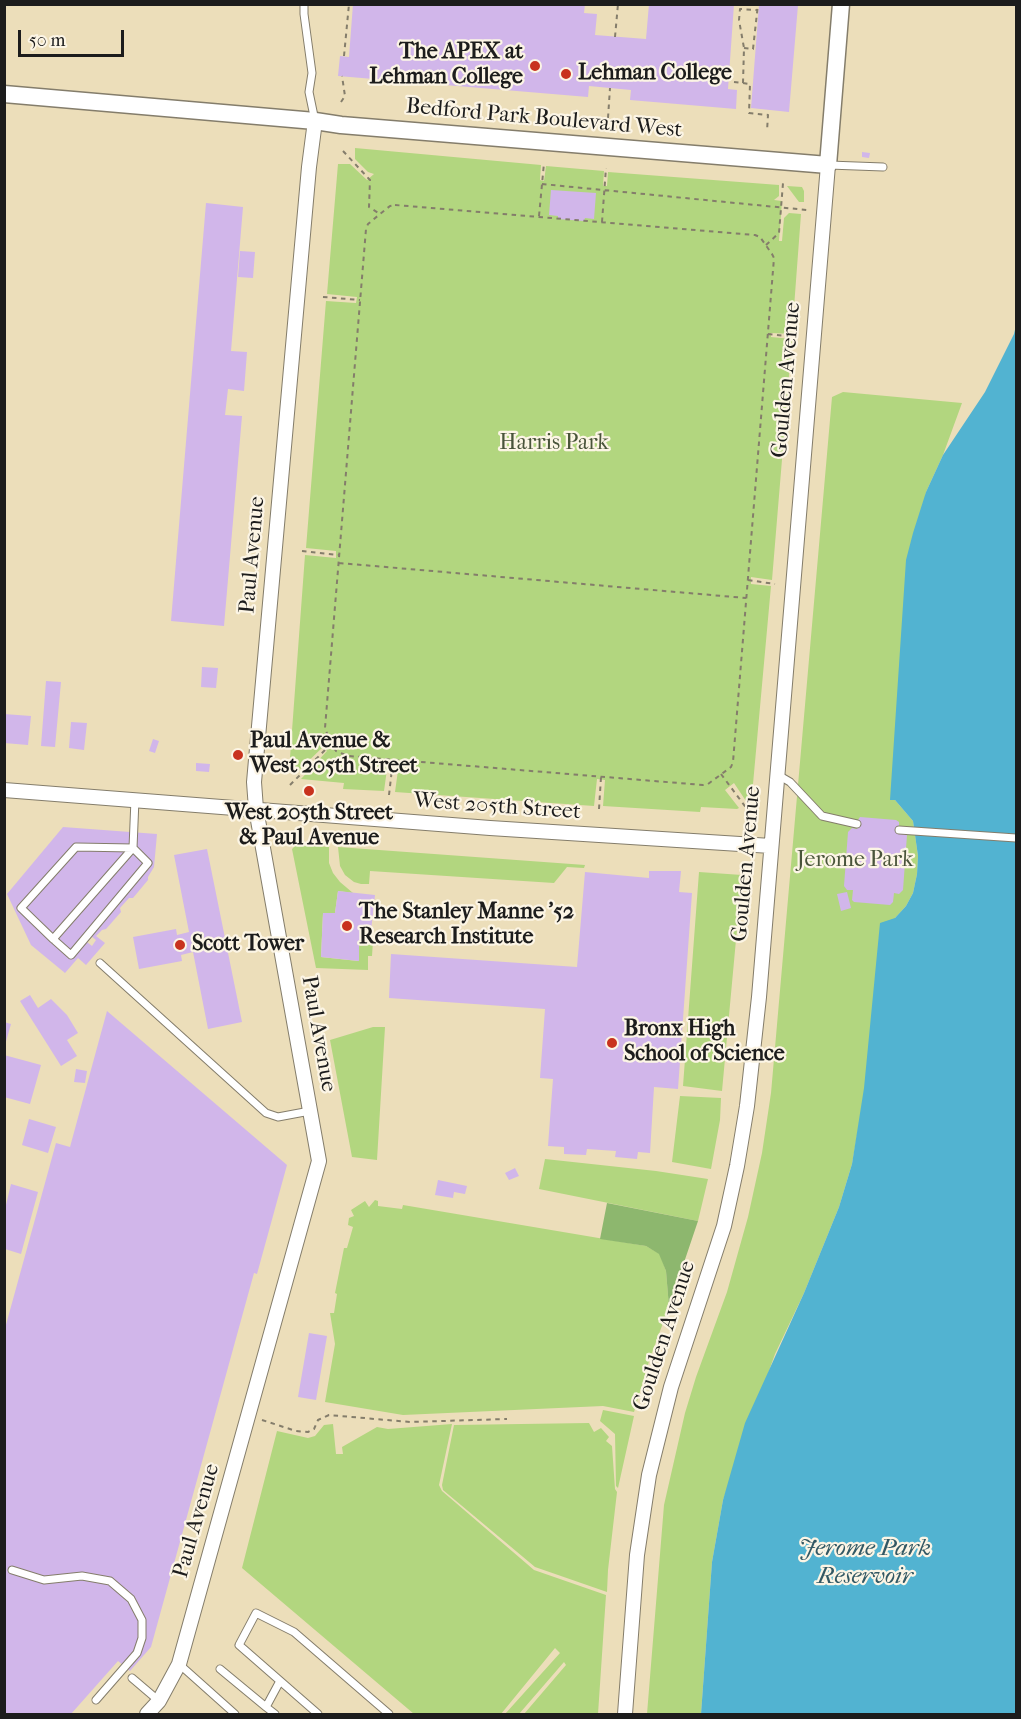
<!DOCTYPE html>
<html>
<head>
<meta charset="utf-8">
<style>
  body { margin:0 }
  #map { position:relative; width:1021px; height:1719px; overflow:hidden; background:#ecdeba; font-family:"IM FELL French Canon",serif }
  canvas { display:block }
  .frame { position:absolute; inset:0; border:6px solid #1c1c1c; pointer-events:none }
  .scale { position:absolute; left:18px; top:30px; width:106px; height:27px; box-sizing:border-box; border:3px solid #1c1c1c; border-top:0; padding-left:8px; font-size:18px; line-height:21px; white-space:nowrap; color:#1c1c1c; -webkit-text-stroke:4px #fcf5e5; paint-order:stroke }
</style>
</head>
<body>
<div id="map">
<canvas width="1021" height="1719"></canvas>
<div class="frame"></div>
<div class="scale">50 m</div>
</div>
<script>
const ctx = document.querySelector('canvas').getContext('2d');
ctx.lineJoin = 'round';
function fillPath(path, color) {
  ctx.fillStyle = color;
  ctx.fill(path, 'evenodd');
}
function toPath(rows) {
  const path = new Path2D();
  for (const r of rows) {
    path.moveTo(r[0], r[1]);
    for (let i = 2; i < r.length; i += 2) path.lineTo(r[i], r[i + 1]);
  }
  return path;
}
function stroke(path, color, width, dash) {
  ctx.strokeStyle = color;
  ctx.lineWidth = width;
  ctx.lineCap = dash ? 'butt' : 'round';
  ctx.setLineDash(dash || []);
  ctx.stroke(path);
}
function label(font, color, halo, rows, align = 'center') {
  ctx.font = font + ' "IM FELL French Canon",serif';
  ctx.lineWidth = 4.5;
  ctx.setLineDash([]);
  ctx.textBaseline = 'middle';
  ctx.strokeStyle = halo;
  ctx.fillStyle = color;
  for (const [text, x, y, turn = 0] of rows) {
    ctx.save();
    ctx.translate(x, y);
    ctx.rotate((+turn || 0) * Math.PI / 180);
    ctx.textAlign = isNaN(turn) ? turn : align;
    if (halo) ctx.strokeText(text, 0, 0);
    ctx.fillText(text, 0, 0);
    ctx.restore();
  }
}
const green = toPath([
  [355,148,541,165,540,180,544,181,546,166,604,171,603,186,607,186,608,172,779,185,779,196,774,200,782,201,779,241,782,241,784,218,789,213,801,214,792,334,771,333,771,337,792,339,772,580,751,577,751,584,771,586,753,784,751,794,746,801,734,783,725,790,739,808,737,809,701,807,700,812,603,806,605,780,597,779,594,806,395,792,399,763,388,762,384,791,343,789,344,783,301,779,327,751,323,747,295,774,289,771,305,555,336,558,336,551,306,548,326,301,356,303,357,297,327,294,338,164,350,164,367,180,374,174,368,172,355,159],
  [787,186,802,187,804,191,804,202,799,202],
  [843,392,962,403,943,455,926,492,891,800,895,800,913,821,918,856,917,874,913,893,906,906,895,918,852,1164,839,1207,804,1293,775,1354,723,1500,712,1562,701,1714,647,1714,664,1505,685,1413,696,1377,727,1292,748,1217,762,1153,771,1093,832,397],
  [297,844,329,847,329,863,333,873,340,882,353,893,338,891,335,913,323,913,321,957,358,961,359,940,373,941,372,956,368,956,368,970,316,968,292,849],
  [338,847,585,865,584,868,567,867,554,883,370,871,369,884,361,884,354,882,345,875,340,866],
  [699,872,742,875,722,1091,683,1086],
  [373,1027,385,1027,377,1160,352,1157,330,1040],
  [680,1096,721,1098,720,1120,711,1169,672,1162],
  [545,1159,656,1171,708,1179,698,1221,539,1189],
  [375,1200,378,1201,378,1206,402,1209,403,1205,646,1246,660,1254,666,1271,669,1307,650,1358,634,1412,603,1406,403,1415,325,1402,335,1344,330,1313,334,1313,337,1294,335,1293,344,1248,347,1248,353,1227,348,1225,349,1218,354,1216,351,1210,365,1201,369,1207],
  [603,1410,634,1416,618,1488,616,1486,615,1434,600,1421],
  [589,1423,594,1432,601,1428,609,1437,606,1441,612,1446,615,1489,617,1492,608,1570,607,1592,535,1567,443,1490,442,1485,454,1425],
  [333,1424,336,1454,343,1454,342,1447,377,1427,388,1429,452,1424,439,1485,442,1491,534,1570,606,1595,598,1714,524,1714,566,1665,564,1662,519,1714,505,1714,560,1653,555,1648,501,1714,414,1714,242,1568,277,1431,308,1438,315,1436,324,1425]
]);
const forest = toPath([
  [607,1203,698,1221,669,1307,666,1271,659,1254,646,1246,600,1239]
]);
const water = toPath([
  [1016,325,1016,1714,701,1714,712,1562,723,1500,745,1423,804,1293,839,1207,852,1164,864,1088,880,923,895,918,906,906,913,893,917,874,918,856,913,821,895,800,890,800,906,560,913,533,926,492,943,455,985,392,1014,334]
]);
const building = toPath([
  [353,4,585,4,584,13,597,14,595,35,646,39,649,4,734,4,728,89,737,90,736,109,630,100,631,90,589,86,588,97,338,76,340,56,349,57],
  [759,5,798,5,789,112,751,108],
  [862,152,870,153,869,158,862,157],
  [551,190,596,193,594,219,585,218,584,221,558,219,558,216,549,215],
  [206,203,243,207,231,351,247,352,244,391,228,389,225,415,242,416,224,626,171,621],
  [240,251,255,252,253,278,238,277],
  [202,667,218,668,216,688,201,687],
  [46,681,61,682,55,747,41,746],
  [4,714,31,716,28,745,4,743],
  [71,722,87,723,84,750,69,748],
  [153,739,159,741,155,753,149,751],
  [196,763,210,764,209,772,196,771],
  [860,817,896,820,899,822,899,830,907,835,903,890,899,894,894,893,893,902,890,905,854,902,852,900,853,890,847,890,844,886,848,832,852,828,857,829,858,820],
  [63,827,157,834,154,867,148,877,148,880,133,898,129,898,120,908,121,912,106,929,102,930,96,936,105,943,86,965,78,958,65,973,31,945,7,894],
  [91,936,96,940,92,946,87,942],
  [207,849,242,1022,208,1029,193,952,181,955,182,961,139,969,133,937,176,929,177,935,189,932,174,855],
  [649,871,681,871,679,892,692,893,678,1089,654,1087,650,1153,638,1152,637,1159,615,1157,616,1151,587,1149,586,1155,564,1154,564,1147,548,1146,553,1079,540,1078,545,1009,389,998,391,954,577,967,585,872,649,878],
  [338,891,375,895,370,940,359,940,359,961,321,957,323,913,335,913],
  [847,892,851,908,841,911,837,894],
  [30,995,38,1008,51,999,67,1015,78,1033,67,1040,77,1056,61,1066,20,1001],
  [107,1011,287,1165,257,1274,254,1273,151,1647,130,1671,118,1661,71,1714,4,1714,4,1332,56,1143,70,1147],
  [4,1022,11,1024,5,1045,4,1045],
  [4,1055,41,1065,30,1104,4,1097],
  [76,1069,87,1071,85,1083,74,1082],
  [29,1119,56,1127,48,1153,22,1145],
  [515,1168,519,1176,509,1180,505,1173],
  [438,1180,467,1186,465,1194,454,1192,453,1198,435,1195],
  [11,1184,38,1192,21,1254,5,1249,5,1209],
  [309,1333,327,1336,316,1400,298,1397]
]);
const path = toPath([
  [615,37,618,4],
  [744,48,753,49,758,4],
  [344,56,349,4],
  [734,82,750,84,749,113,768,115,767,131],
  [743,83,744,48,739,20,740,9,757,10],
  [341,102,345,96,342,76],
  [608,118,610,88],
  [343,151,370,180,369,207,380,214],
  [542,184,807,210],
  [395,205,755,235,760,237,772,254,774,258,733,762,731,767,708,784,703,785,348,756,336,751,331,744,325,728,366,229,368,224,380,214,390,206,395,205],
  [539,216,544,163],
  [602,222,606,168],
  [766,245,779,233,783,183],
  [323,297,360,300],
  [768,334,796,337],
  [302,551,339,555],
  [339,563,746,598],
  [748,580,775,584],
  [721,774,750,813],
  [290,785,331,744],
  [389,795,393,760],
  [599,809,601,777],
  [262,1420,296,1431,308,1432,314,1429,318,1420,329,1415,410,1422,507,1419]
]);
const service = toPath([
  [304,4,304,14,312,73,309,92,315,121],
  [829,165,883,167],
  [778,775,790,782,822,816,857,824],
  [899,830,1016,838],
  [53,939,21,908,76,847,133,848,148,863,71,955,53,939,133,848,135,799],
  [100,963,266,1113,278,1117,310,1111],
  [12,1570,44,1580,82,1576,110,1581,131,1599,142,1620,142,1638,137,1653,96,1700],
  [179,1664,235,1714],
  [220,1669,266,1707],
  [132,1678,159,1701],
  [275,1714,266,1707,280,1681],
  [318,1714,239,1645,256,1613,294,1632,389,1714]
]);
const minor = toPath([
  [4,790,490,828,771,846],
  [147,1714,159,1701,179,1664,319,1161,256,809,254,782,309,167,315,121],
  [625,1714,637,1555,649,1475,671,1387,724,1226,737,1166,747,1106,759,997,828,165]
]);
const tertiary = toPath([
  [4,94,315,121,341,125,828,165,841,4]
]);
const markers = [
  [535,66,6,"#c8321e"],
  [566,74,6,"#c8321e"],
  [238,755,6,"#c8321e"],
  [309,791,6,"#c8321e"],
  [347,926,6,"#c8321e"],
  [180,945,6,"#c8321e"],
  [612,1043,6,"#c8321e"]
];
const poiNames = [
  ["The APEX at",523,53,"right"],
  ["Lehman College",523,78,"right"],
  ["Lehman College",578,74],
  ["Paul Avenue &",250,742],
  ["West 205th Street",250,767],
  ["West 205th Street",309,814,"center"],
  ["& Paul Avenue",309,839,"center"],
  ["The Stanley Manne '52",359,913],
  ["Research Institute",359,938],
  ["Scott Tower",192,945],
  ["Bronx High",624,1030],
  ["School of Science",624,1055]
];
const streetNames = [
  ["Bedford Park Boulevard West",544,119,5],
  ["Goulden Avenue",787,380,-85],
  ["Paul Avenue",253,555,-85],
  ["West 205th Street",497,807,4],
  ["Goulden Avenue",747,864,-85],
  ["Paul Avenue",318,1034,80],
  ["Goulden Avenue",665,1336,-72],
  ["Paul Avenue",197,1521,-74]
];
const parkNames = [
  ["Harris Park",554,444],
  ["Jerome Park",855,861]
];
const waterNames = [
  ["Jerome Park",865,1549],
  ["Reservoir",865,1577]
];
fillPath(green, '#b2d67f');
fillPath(forest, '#8db76e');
fillPath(water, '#52b3d1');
fillPath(building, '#d1b6ea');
stroke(service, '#847d6b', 9);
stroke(minor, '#847d6b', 16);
stroke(tertiary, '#847d6b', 19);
stroke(path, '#847d6b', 2, [4.5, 4.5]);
stroke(service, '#fff', 7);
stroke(minor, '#fff', 14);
stroke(tertiary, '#fff', 16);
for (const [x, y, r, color] of markers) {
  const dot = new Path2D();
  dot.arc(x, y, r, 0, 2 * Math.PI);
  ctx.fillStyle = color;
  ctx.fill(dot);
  stroke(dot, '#fcf5e5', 2);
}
label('bold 22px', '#1c1c1c', '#fcf5e5', poiNames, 'left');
label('22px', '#1c1c1c', '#fcf5e5', streetNames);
label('22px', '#49543a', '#fcf5e5', parkNames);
label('italic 24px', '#325864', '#fcf5e5', waterNames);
</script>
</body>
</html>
